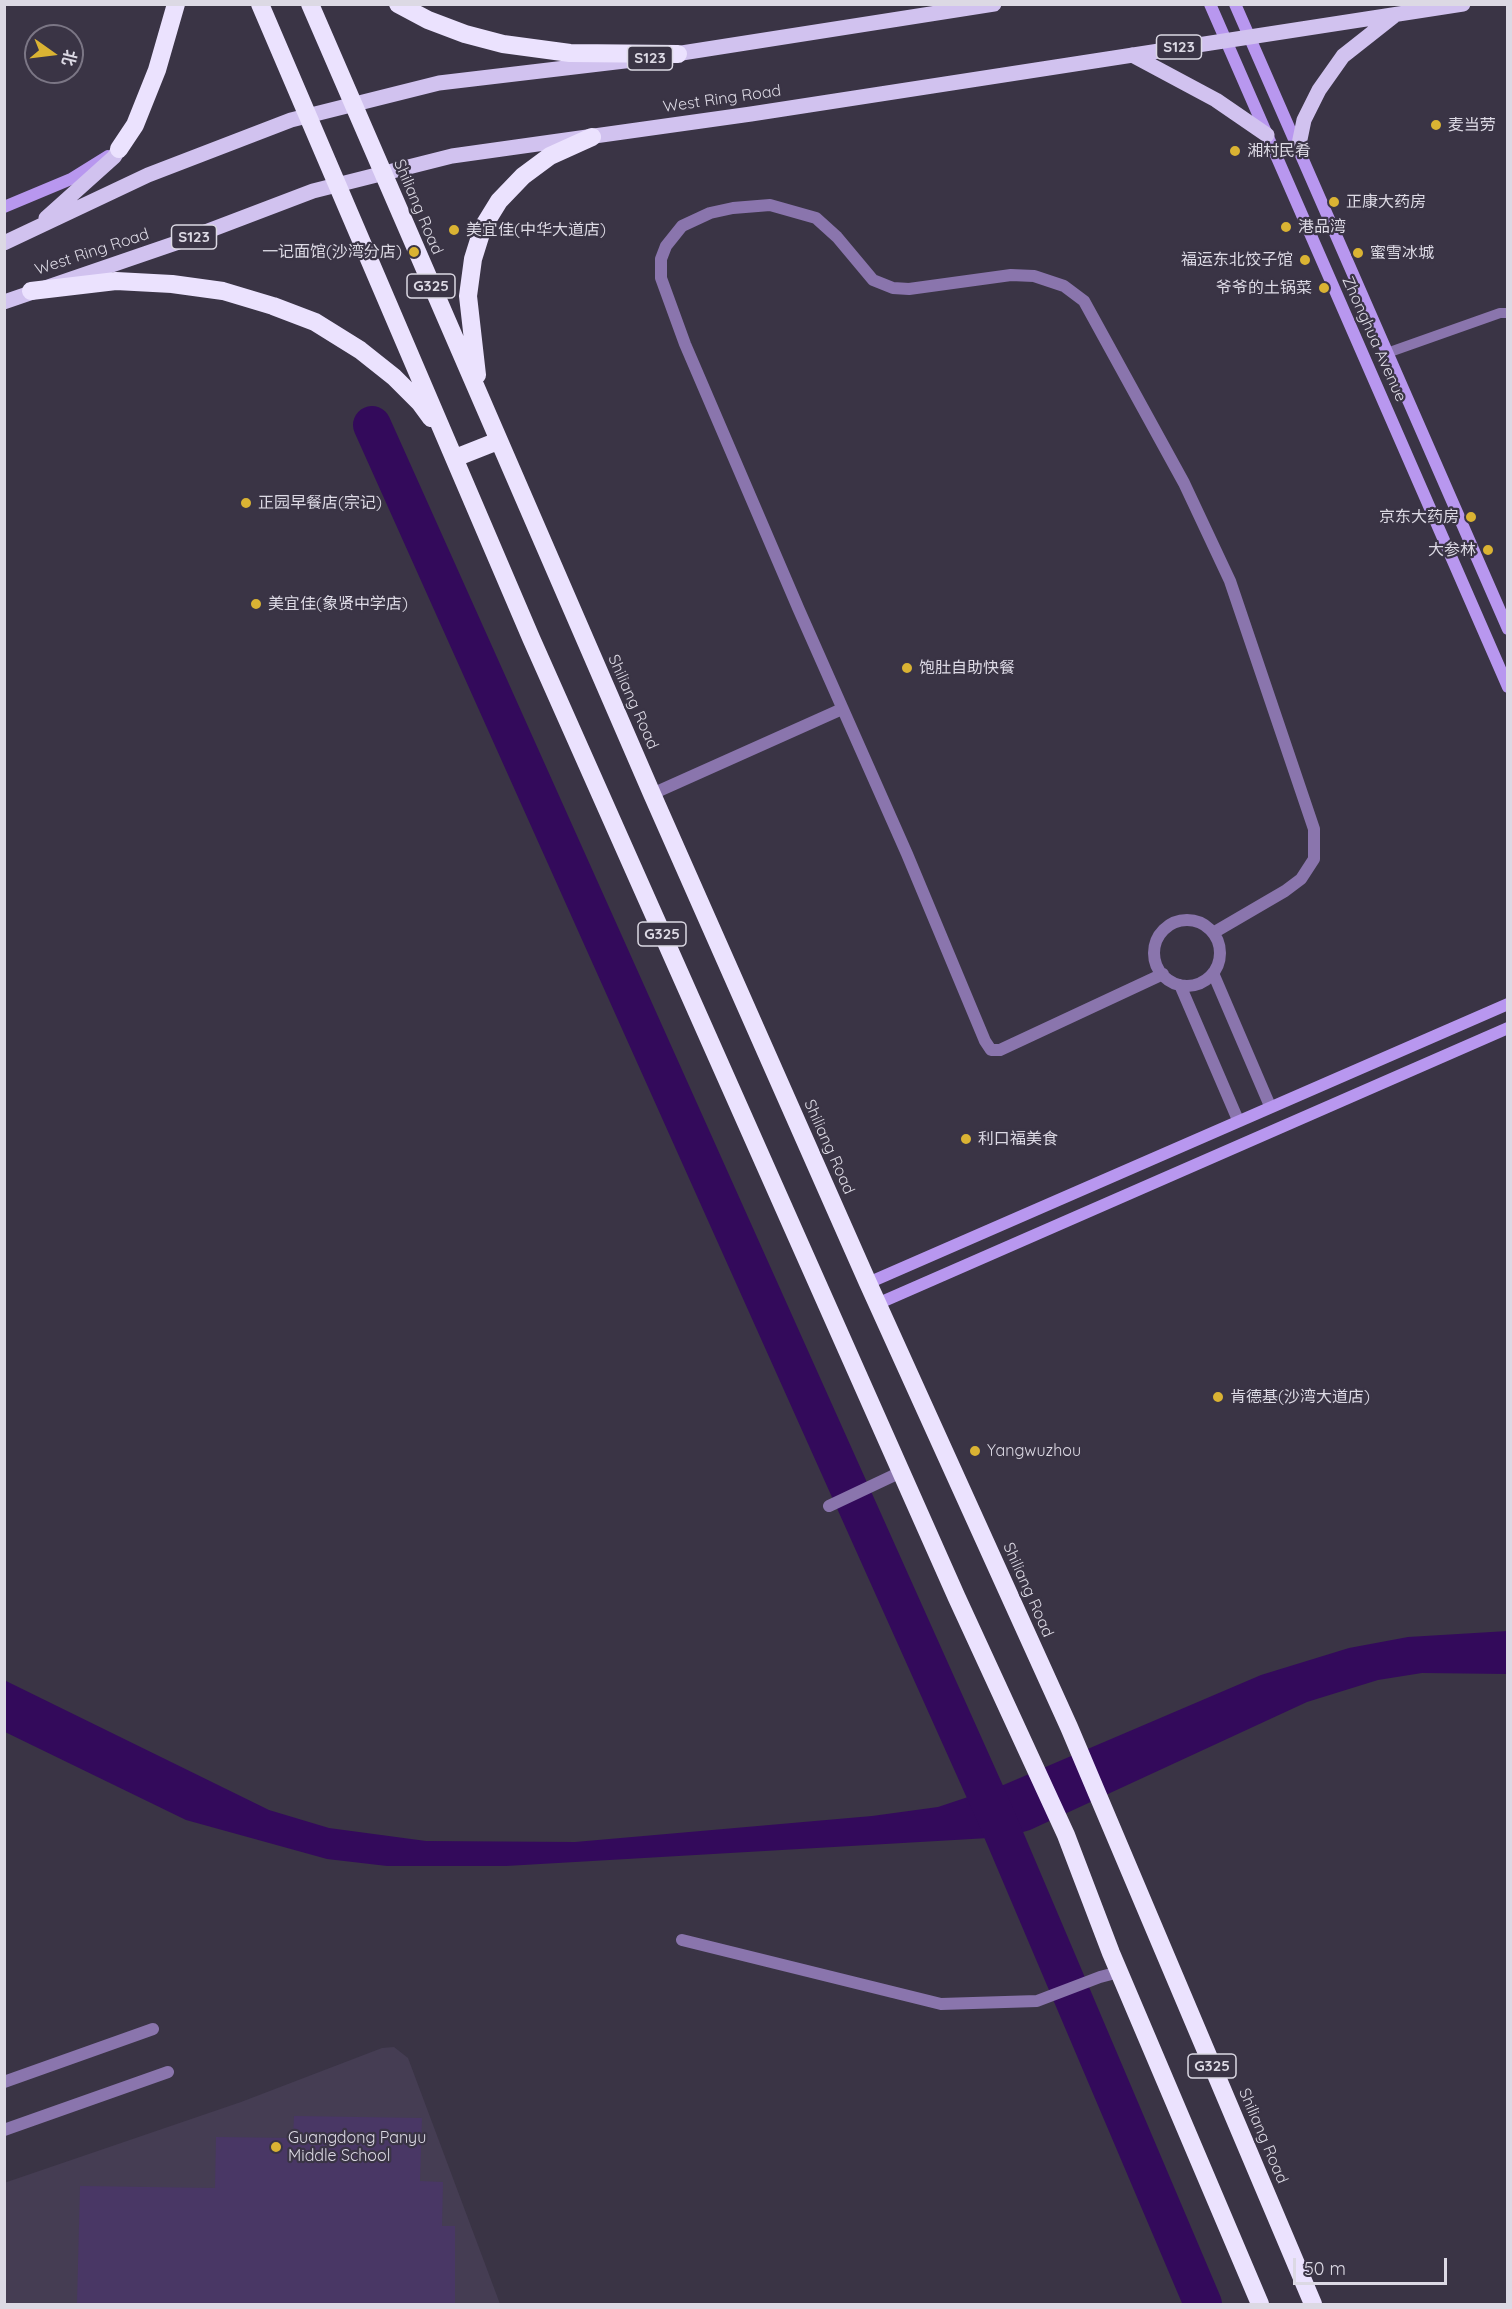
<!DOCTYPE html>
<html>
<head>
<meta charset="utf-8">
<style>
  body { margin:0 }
  #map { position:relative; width:1512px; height:2309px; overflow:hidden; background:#3a3445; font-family:Quicksand,"Noto Sans SC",sans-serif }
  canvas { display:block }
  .frame { position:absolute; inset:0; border:6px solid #dcd9e4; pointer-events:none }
  .north { position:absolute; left:24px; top:24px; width:60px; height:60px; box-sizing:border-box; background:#3a3445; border:2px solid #7b7685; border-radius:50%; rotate:104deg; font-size:16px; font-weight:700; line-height:24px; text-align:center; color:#dcd9e4 }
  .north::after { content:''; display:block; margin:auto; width:21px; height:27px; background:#dab333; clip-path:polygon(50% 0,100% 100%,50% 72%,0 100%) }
  .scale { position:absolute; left:1293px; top:2258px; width:154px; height:27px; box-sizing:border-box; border:3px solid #dcd9e4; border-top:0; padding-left:8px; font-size:18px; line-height:21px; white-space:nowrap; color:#dcd9e4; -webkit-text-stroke:4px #3a3445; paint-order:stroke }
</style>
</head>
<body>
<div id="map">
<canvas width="1512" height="2309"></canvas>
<div class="frame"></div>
<div class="north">北</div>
<div class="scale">50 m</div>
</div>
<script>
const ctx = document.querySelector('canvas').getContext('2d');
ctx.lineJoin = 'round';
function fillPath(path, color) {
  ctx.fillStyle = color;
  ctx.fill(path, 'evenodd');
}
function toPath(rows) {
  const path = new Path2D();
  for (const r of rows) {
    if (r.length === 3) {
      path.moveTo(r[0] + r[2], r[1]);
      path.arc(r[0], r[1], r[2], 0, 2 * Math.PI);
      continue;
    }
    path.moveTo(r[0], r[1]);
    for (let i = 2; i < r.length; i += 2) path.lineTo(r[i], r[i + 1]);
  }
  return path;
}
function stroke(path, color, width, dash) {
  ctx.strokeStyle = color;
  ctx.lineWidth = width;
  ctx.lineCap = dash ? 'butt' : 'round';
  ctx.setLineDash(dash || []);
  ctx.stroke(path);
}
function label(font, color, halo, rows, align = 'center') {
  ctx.font = font + ' Quicksand,"Noto Sans SC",sans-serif';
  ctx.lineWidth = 4.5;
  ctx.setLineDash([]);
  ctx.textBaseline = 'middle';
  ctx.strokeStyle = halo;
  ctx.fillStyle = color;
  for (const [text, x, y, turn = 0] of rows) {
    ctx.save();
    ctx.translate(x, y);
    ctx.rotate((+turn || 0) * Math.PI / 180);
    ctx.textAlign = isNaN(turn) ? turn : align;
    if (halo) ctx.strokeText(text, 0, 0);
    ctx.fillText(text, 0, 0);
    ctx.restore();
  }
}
const built = toPath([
  [394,2047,408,2058,500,2304,5,2304,4,2183,241,2102,382,2048]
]);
const green = toPath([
  [294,2116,422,2118,420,2181,443,2182,442,2226,455,2226,455,2304,77,2304,80,2186,215,2188,216,2137,293,2138]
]);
const water = toPath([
  [1508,1631,1507,1674,1422,1673,1378,1680,1307,1702,1030,1830,1006,1837,506,1866,387,1866,327,1859,186,1820,5,1732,4,1680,269,1810,329,1828,426,1841,575,1842,872,1816,938,1807,1001,1786,1261,1675,1349,1648,1408,1637]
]);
const river = toPath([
  [372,425,994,1812,1203,2304]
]);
const lane = toPath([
  [1387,353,1500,313,1508,313]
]);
const street = toPath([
  [652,794,842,709],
  [1187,953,33],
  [1213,973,1270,1106],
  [1163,974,1000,1050,991,1050,985,1041,907,854,799,610,685,344,661,278,661,259,666,246,682,226,710,213,733,208,770,205,816,218,837,237,873,280,893,288,909,289,1011,275,1034,276,1064,286,1084,301,1184,483,1230,581,1314,829,1314,859,1301,879,1285,891,1213,933],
  [1180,985,1238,1120],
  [829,1506,901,1472],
  [682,1940,941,2004,1037,2001,1100,1977,1119,1972],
  [4,2082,153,2029],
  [4,2130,168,2072]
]);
const secondary = toPath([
  [1210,4,1508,687],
  [1235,4,1508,629],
  [4,207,71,179,108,156],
  [868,1283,1508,1004],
  [877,1304,1508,1028]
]);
const primary = toPath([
  [669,55,994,4],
  [1132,55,1216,100,1267,135],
  [1298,149,1304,120,1319,90,1343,56,1395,15],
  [46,218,114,157,119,149],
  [4,243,148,175,291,120,439,83,633,60],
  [4,302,179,242,313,191,452,156,751,114,1463,4]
]);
const highway = toPath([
  [260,4,531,638,957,1598,1066,1835,1111,1953,1260,2304],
  [310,4,652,794,868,1283,1069,1727,1313,2304],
  [398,4,428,20,465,34,503,44,570,53,678,54],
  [119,149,135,125,157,70,176,4],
  [31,291,116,281,172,284,223,291,273,306,315,322,360,350,394,377,420,403,431,418],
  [477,375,468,296,473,259,483,227,499,201,523,176,550,156,592,137],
  [455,458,498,441]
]);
const markers = [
  [1436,125,6,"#dab333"],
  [1235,151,6,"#dab333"],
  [1334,202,6,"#dab333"],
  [1286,227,6,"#dab333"],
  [454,230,6,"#dab333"],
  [414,252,6,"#dab333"],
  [1358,253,6,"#dab333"],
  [1305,260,6,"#dab333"],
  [1324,288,6,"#dab333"],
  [246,503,6,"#dab333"],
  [1471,517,6,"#dab333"],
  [1488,550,6,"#dab333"],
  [256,604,6,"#dab333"],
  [907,668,6,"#dab333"],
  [966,1139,6,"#dab333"],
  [1218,1397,6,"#dab333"],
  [975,1451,6,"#dab333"],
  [276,2147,6,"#dab333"]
];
const shields = [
  [1179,47,45],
  [650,58,45],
  [194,237,45],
  [431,286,48],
  [662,934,48],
  [1212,2066,48]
];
const shieldNames = [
  ["S123",1179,47],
  ["S123",650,58],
  ["S123",194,237],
  ["G325",431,286],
  ["G325",662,934],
  ["G325",1212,2066]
];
const streetNames = [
  ["West Ring Road",722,99,-8],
  ["Shiliang Road",418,207,67],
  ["West Ring Road",92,252,-18],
  ["Zhonghua Avenue",1374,339,66],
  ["Shiliang Road",633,702,66],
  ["Shiliang Road",829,1147,66],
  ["Shiliang Road",1028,1590,66],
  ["Shiliang Road",1263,2136,67]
];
const poiNames = [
  ["麦当劳",1448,125],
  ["湘村民肴",1247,151],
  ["正康大药房",1346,202],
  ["港品湾",1298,227],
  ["美宜佳(中华大道店)",466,230],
  ["一记面馆(沙湾分店)",402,252,"right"],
  ["蜜雪冰城",1370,253],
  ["福运东北饺子馆",1293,260,"right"],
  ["爷爷的土锅菜",1312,288,"right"],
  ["正园早餐店(宗记)",258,503],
  ["京东大药房",1459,517,"right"],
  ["大参林",1476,550,"right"],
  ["美宜佳(象贤中学店)",268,604],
  ["饱肚自助快餐",919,668],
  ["利口福美食",978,1139],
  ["肯德基(沙湾大道店)",1230,1397],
  ["Yangwuzhou",987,1451],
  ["Guangdong Panyu",288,2138],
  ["Middle School",288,2156]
];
fillPath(built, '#453d53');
fillPath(green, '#493765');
fillPath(water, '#330a5b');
stroke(river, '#330a5b', 38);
stroke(lane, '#8a75ad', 10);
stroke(street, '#8a75ad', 12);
stroke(secondary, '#b897ef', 12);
stroke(primary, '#d1c2ef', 15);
stroke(highway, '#ebe2fe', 18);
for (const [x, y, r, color] of markers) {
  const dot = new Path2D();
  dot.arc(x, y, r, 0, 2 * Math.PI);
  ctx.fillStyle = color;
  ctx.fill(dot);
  stroke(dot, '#3a3445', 2);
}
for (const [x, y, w] of shields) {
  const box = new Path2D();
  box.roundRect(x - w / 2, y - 12, w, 24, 4.5);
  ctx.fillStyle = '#3a3445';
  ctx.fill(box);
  stroke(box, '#dcd9e4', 1.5);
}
label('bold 15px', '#dcd9e4', null, shieldNames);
label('16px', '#dcd9e4', '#3a3445', streetNames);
label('16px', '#dcd9e4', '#3a3445', poiNames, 'left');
</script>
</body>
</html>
